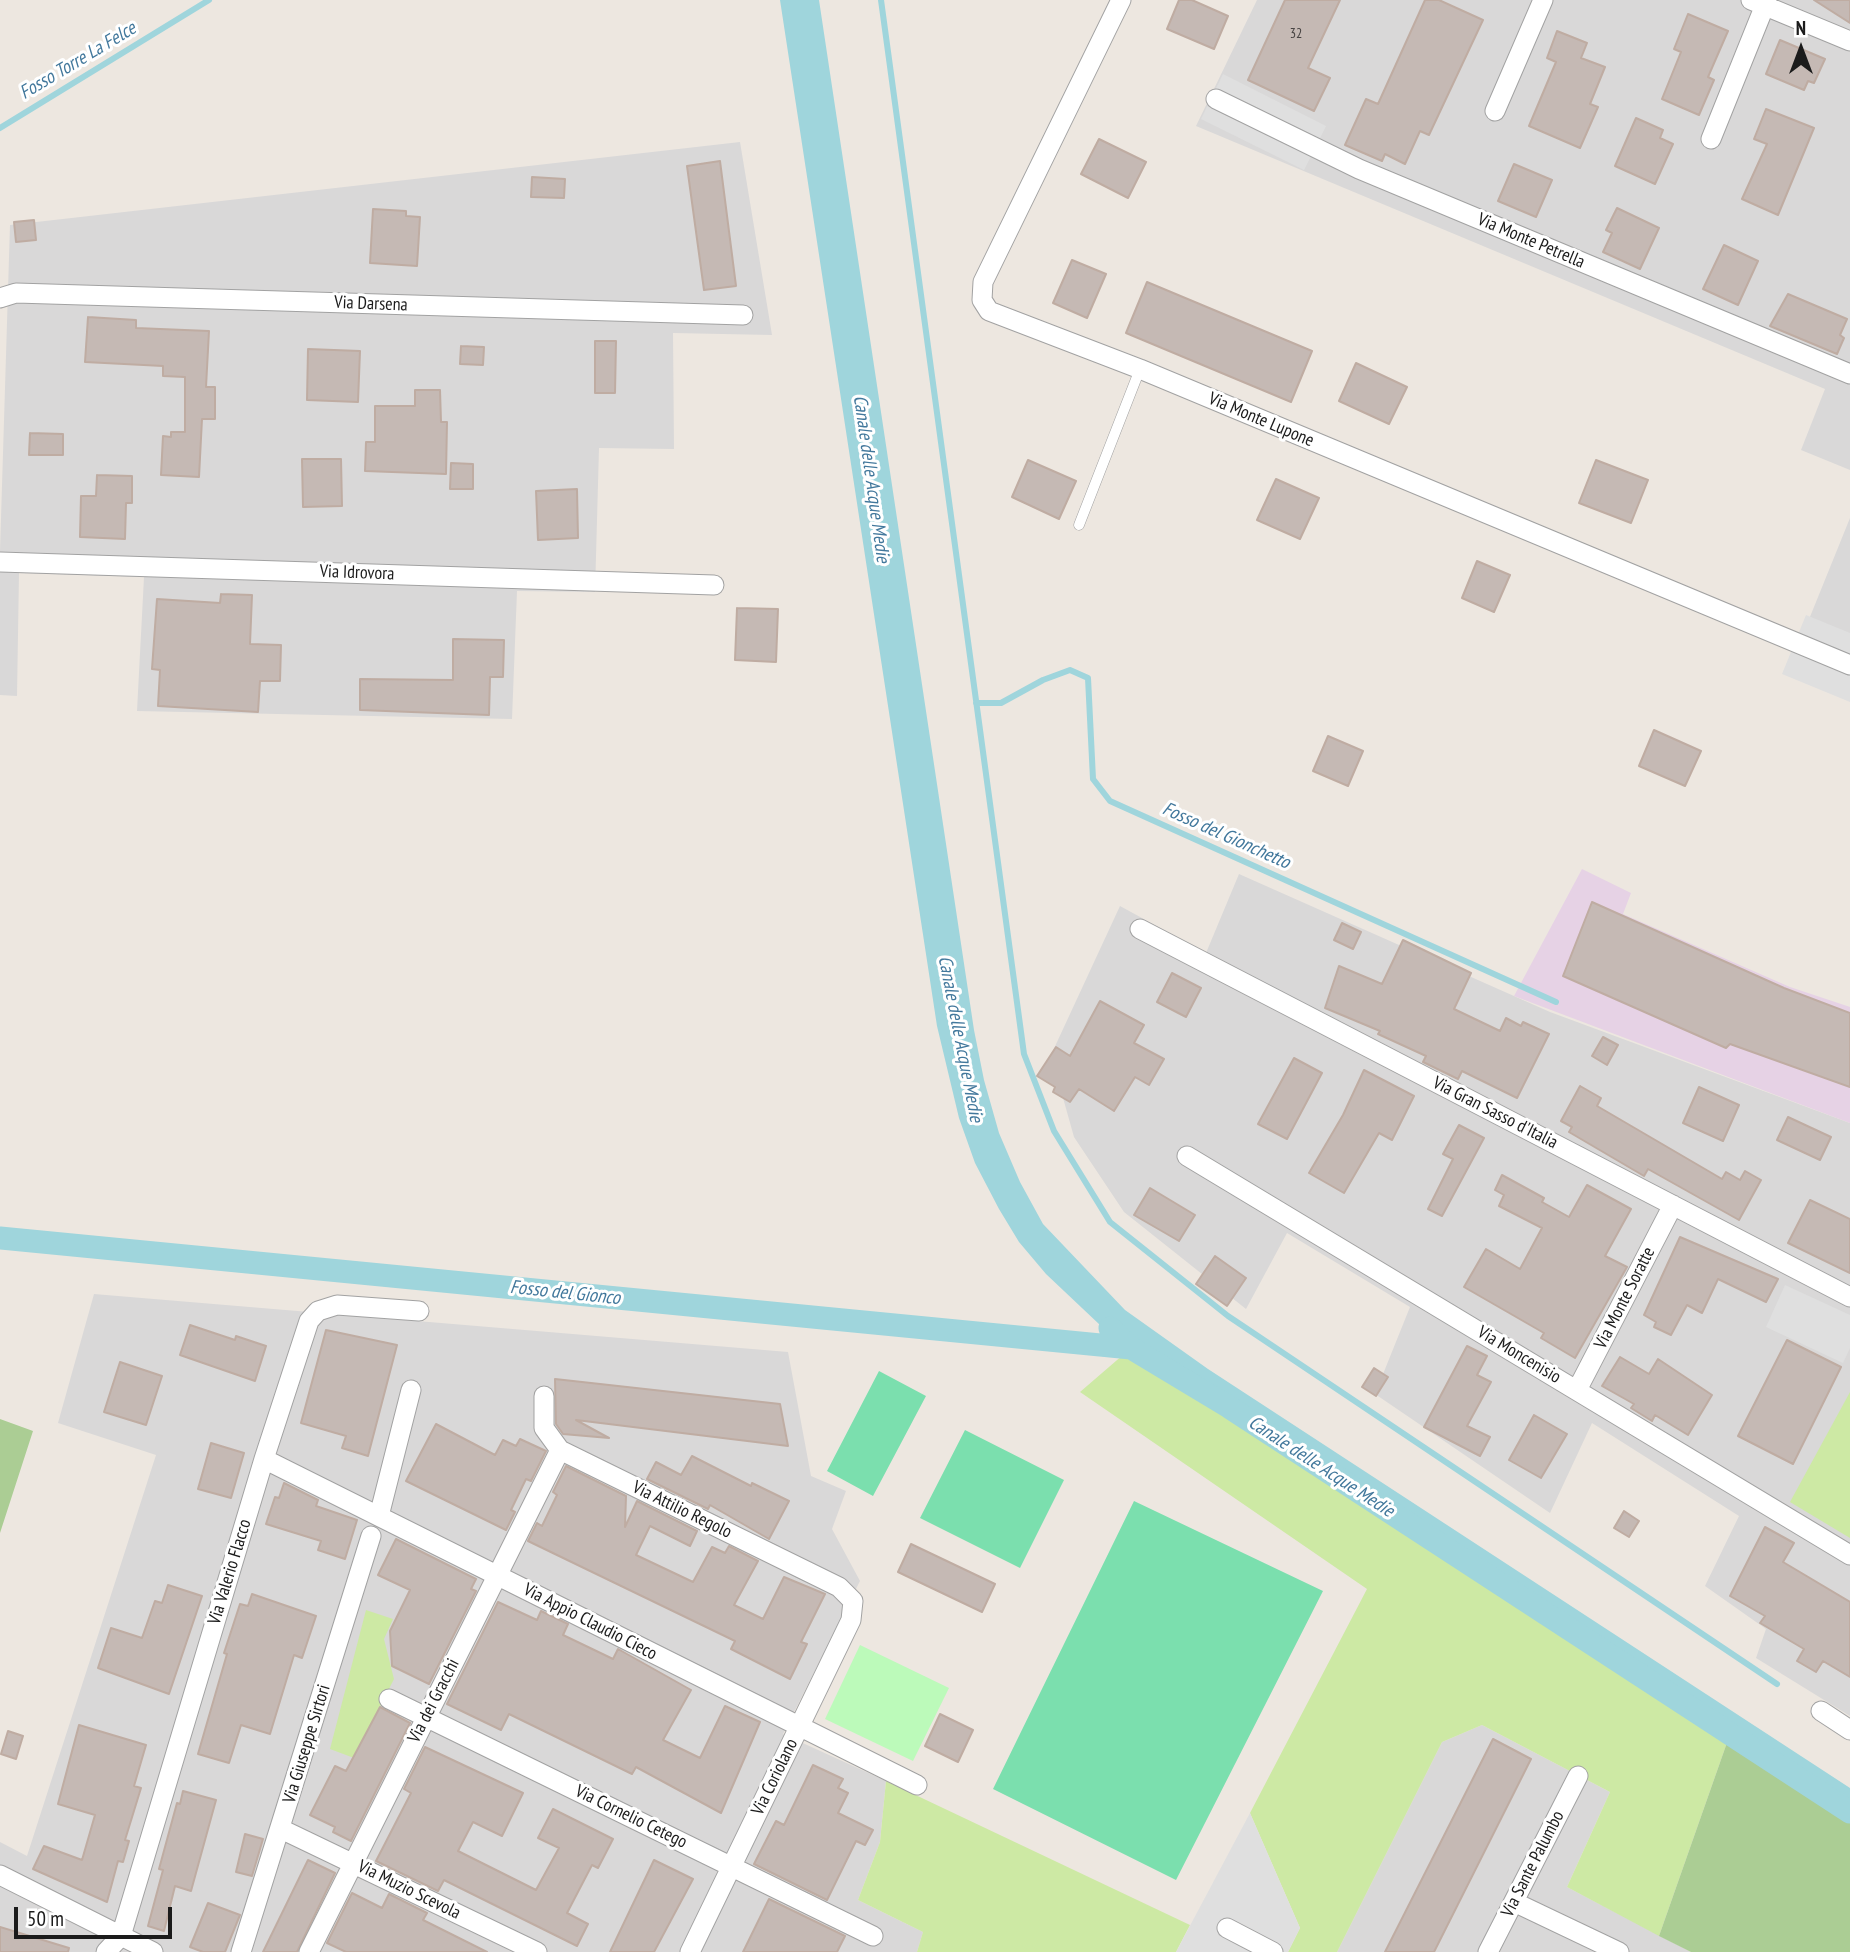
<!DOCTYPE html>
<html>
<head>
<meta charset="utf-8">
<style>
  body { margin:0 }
  #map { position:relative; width:1850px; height:1952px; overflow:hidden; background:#ede7e0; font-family:"PT Sans Narrow",sans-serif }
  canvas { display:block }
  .north { position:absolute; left:1766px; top:14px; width:70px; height:70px; -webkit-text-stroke:5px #fff; paint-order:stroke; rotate:0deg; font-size:19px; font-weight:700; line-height:28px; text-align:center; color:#1b1b1b }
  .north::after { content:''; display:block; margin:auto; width:24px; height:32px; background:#1b1b1b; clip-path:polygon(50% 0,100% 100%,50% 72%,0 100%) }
  .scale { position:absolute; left:14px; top:1907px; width:158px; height:32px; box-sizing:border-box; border:4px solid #1b1b1b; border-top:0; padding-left:9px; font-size:21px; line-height:24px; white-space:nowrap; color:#1b1b1b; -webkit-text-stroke:5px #fff; paint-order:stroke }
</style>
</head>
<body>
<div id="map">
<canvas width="1850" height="1952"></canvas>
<div class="north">N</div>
<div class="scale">50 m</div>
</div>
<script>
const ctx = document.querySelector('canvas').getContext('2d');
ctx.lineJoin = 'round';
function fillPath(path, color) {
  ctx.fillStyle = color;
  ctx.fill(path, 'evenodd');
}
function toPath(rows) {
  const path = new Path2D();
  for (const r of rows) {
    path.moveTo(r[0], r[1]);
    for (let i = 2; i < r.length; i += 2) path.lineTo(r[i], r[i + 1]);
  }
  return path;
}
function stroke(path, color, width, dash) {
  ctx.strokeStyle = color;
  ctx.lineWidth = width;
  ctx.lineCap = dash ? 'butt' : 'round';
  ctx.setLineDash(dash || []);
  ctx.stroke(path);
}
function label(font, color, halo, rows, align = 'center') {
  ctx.font = font + ' "PT Sans Narrow",sans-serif';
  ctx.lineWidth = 6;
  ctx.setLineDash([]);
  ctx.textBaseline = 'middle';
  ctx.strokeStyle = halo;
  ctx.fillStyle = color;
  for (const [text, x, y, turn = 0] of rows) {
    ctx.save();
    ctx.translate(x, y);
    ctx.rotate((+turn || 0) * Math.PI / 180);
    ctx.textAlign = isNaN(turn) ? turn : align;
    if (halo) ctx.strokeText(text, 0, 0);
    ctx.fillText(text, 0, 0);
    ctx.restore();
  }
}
const residential = toPath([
  [1257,0,1850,0,1850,470,1801,450,1825,389,1196,126],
  [740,142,772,335,673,333,674,449,599,448,595,592,517,591,512,719,137,711,144,577,19,573,17,696,0,695,0,551,10,225],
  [1850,518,1850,666,1799,644],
  [1239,874,1550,1012,1850,1123,1850,1716,1756,1658,1766,1629,1705,1586,1739,1516,1592,1423,1550,1513,1375,1394,1410,1307,1287,1233,1246,1309,1124,1212,1074,1137,1051,1055,1120,906,1206,953],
  [94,1294,788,1352,811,1476,846,1491,832,1529,860,1581,783,1734,886,1781,880,1842,858,1900,923,1932,917,1952,0,1952,0,1842,27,1856,156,1455,58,1423],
  [1482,1725,1610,1792,1567,1887,1691,1952,1337,1952,1442,1742]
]);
const industrial = toPath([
  [1582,869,1631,893,1623,914,1790,987,1850,1007,1850,1123,1514,996]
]);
const grass = toPath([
  [1131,1348,1229,1407,1730,1734,1659,1936,1567,1887,1610,1792,1482,1725,1442,1742,1337,1952,1288,1952,1300,1928,1250,1813,1367,1589,1080,1392],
  [1850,1392,1850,1538,1790,1502],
  [366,1610,393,1619,384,1639,394,1679,354,1758,330,1749],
  [886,1781,1190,1925,1176,1952,917,1952,923,1932,858,1900,880,1842]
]);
const forest = toPath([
  [0,1419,33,1431,0,1533],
  [1730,1734,1850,1812,1850,1952,1691,1952,1659,1936]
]);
const park = toPath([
  [860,1645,949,1688,913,1761,825,1719]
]);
const pitch = toPath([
  [879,1371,926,1396,873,1496,827,1471],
  [965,1430,1064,1480,1020,1568,920,1518],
  [1134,1501,1323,1591,1176,1880,993,1789]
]);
const parking = toPath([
  [1223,74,1326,126,1304,170,1201,119],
  [1806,615,1850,633,1850,702,1782,674],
  [1785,1285,1850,1315,1850,1348,1843,1363,1766,1327],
  [1250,1813,1300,1928,1288,1952,1176,1952]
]);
const water = toPath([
  [780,0,819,0,974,1030,984,1080,999,1133,1020,1182,1043,1224,1125,1310,1208,1369,1850,1788,1850,1812,1229,1407,1131,1348,1100,1325,1046,1274,1019,1242,999,1209,975,1163,959,1118,937,1026]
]);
const stream = toPath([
  [881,0,1024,1054,1054,1131,1110,1222,1228,1316,1777,1684],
  [0,128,209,0],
  [976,703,1001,703,1043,680,1070,670,1088,678,1093,779,1110,801,1556,1002]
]);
const canal = toPath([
  [0,1238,1131,1348],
  [1110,1328,1131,1348,1229,1407,1850,1812]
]);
const building = toPath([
  [1179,0,1192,0,1228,16,1214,49,1167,29,1179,0],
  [1285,0,1340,0,1308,68,1330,78,1314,111,1248,80,1285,0],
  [1425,0,1439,0,1483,20,1429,135,1420,131,1405,164,1385,154,1382,161,1345,145,1366,99,1378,104,1425,0],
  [1814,0,1850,0,1850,23,1814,0],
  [1688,14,1728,31,1708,77,1714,80,1699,115,1662,99,1681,52,1674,49,1688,14],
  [1557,31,1587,43,1581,58,1605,67,1590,104,1598,107,1580,148,1529,126,1556,62,1547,58,1557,31],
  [1780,40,1825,59,1814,83,1808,81,1804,90,1766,74,1780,40],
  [1766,109,1814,128,1778,215,1742,199,1767,144,1754,139,1766,109],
  [1636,118,1663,130,1660,138,1673,144,1655,184,1615,166,1636,118],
  [1099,139,1146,162,1128,198,1081,174,1099,139],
  [720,161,736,286,704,290,687,166,720,161],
  [1514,164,1552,180,1536,217,1498,201,1514,164],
  [532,177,565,179,564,198,531,197,532,177],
  [1617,208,1659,228,1640,269,1603,252,1612,233,1606,230,1617,208],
  [373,209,406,211,406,216,420,217,417,266,370,263,373,209],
  [34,220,36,240,16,242,14,222,34,220],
  [1724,245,1758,261,1738,305,1703,289,1724,245],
  [1072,260,1106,274,1087,318,1053,303,1072,260],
  [1147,282,1312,351,1291,402,1126,333,1147,282],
  [1788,294,1847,319,1840,335,1844,338,1837,354,1770,326,1788,294],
  [88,317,136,320,136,328,209,331,206,387,215,387,215,419,202,419,199,477,161,475,163,436,171,437,171,432,185,432,185,377,163,376,163,366,85,362,88,317],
  [595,341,616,341,615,393,595,393,595,341],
  [461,346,484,347,483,365,460,364,461,346],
  [308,349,360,351,358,402,307,400,308,349],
  [1356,363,1407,387,1389,424,1339,401,1356,363],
  [415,390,440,390,441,422,447,422,446,474,365,471,366,442,375,442,375,406,415,406,415,390],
  [30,433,63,434,63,455,29,455,30,433],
  [302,459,341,459,342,506,303,507,302,459],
  [1028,460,1076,481,1059,519,1012,497,1028,460],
  [1596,460,1648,480,1631,523,1579,503,1596,460],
  [451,463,473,464,473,489,450,489,451,463],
  [97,475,132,476,132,503,126,503,125,539,80,537,81,496,96,496,97,475],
  [1276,479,1319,498,1300,539,1257,520,1276,479],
  [577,489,578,538,538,540,536,491,577,489],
  [1477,561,1510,575,1494,612,1462,598,1477,561],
  [221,594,252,595,250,644,281,645,280,681,260,681,258,712,158,706,160,670,152,669,157,599,220,603,221,594],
  [737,608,778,609,776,662,735,660,737,608],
  [453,639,504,640,503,677,490,677,489,715,360,710,360,679,453,680,453,639],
  [1654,730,1701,751,1685,786,1639,766,1654,730],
  [1328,736,1363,751,1348,786,1313,771,1328,736],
  [1592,902,1784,988,1850,1013,1850,1087,1730,1044,1726,1048,1563,976,1592,902],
  [1342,923,1361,932,1353,949,1334,940,1342,923],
  [1403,940,1471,973,1454,1009,1500,1031,1506,1018,1521,1026,1523,1022,1549,1034,1517,1098,1462,1071,1458,1079,1423,1062,1426,1056,1378,1034,1380,1031,1325,1008,1339,966,1382,984,1403,940],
  [1172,973,1201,988,1186,1017,1157,1002,1172,973],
  [1100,1001,1144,1025,1134,1043,1164,1059,1149,1085,1135,1077,1114,1111,1079,1089,1070,1102,1053,1092,1055,1087,1037,1076,1056,1047,1070,1056,1100,1001],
  [1603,1037,1618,1045,1607,1065,1592,1056,1603,1037],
  [1294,1058,1322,1073,1287,1139,1258,1124,1294,1058],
  [1364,1070,1414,1096,1392,1140,1379,1133,1344,1193,1309,1173,1343,1115,1364,1070],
  [1580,1086,1601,1098,1597,1106,1722,1179,1726,1172,1740,1180,1745,1171,1761,1180,1739,1220,1648,1169,1644,1176,1569,1132,1572,1127,1561,1121,1580,1086],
  [1699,1087,1739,1105,1723,1141,1683,1123,1699,1087],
  [1788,1117,1831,1137,1820,1160,1777,1140,1788,1117],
  [1459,1125,1484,1138,1442,1216,1428,1209,1453,1159,1443,1154,1459,1125],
  [1502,1175,1544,1198,1542,1202,1569,1217,1587,1185,1631,1209,1605,1256,1627,1267,1575,1358,1541,1338,1544,1333,1464,1287,1486,1249,1520,1269,1542,1228,1499,1206,1504,1195,1495,1190,1502,1175],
  [1150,1188,1195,1215,1179,1241,1134,1215,1150,1188],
  [1810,1200,1850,1219,1850,1273,1788,1243,1810,1200],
  [1680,1237,1778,1279,1766,1302,1718,1279,1702,1313,1687,1305,1671,1335,1654,1327,1656,1322,1644,1315,1680,1237],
  [1215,1256,1246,1278,1227,1306,1196,1284,1215,1256],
  [190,1325,235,1340,236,1336,266,1346,255,1381,180,1355,190,1325],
  [326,1330,397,1345,368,1456,342,1448,346,1436,301,1423,326,1330],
  [1787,1340,1841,1367,1793,1464,1738,1436,1787,1340],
  [1467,1346,1487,1356,1477,1375,1491,1382,1467,1426,1490,1437,1480,1456,1424,1427,1467,1346],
  [1620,1357,1649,1374,1658,1359,1712,1395,1688,1435,1655,1415,1652,1421,1631,1408,1634,1404,1602,1386,1620,1357],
  [120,1362,162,1376,146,1425,104,1412,120,1362],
  [1374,1368,1388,1377,1376,1396,1362,1387,1374,1368],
  [555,1379,780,1404,788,1446,576,1420,609,1438,563,1434,556,1424,555,1379],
  [1534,1415,1567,1434,1541,1478,1509,1460,1534,1415],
  [436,1424,495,1455,503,1440,516,1446,520,1439,546,1451,531,1481,526,1479,511,1510,515,1512,506,1530,406,1481,436,1424],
  [211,1443,244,1453,231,1498,198,1489,211,1443],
  [692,1456,751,1486,752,1483,789,1501,769,1539,710,1505,708,1509,647,1479,656,1462,681,1475,692,1456],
  [566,1466,626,1496,625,1527,637,1501,697,1531,690,1546,650,1526,636,1555,693,1582,712,1547,725,1553,729,1546,758,1561,734,1605,763,1619,784,1577,825,1594,801,1642,807,1644,790,1679,731,1649,735,1641,528,1541,537,1523,542,1526,557,1495,553,1492,566,1466],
  [284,1483,318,1500,316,1506,357,1520,345,1559,318,1550,321,1541,266,1524,275,1497,279,1498,284,1483],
  [1624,1511,1639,1521,1629,1537,1614,1528,1624,1511],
  [1765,1527,1794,1543,1783,1562,1850,1602,1850,1677,1823,1661,1816,1672,1797,1661,1804,1649,1760,1623,1765,1616,1730,1596,1765,1527],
  [396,1539,476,1579,471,1589,476,1591,429,1684,392,1666,390,1631,410,1590,378,1575,396,1539],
  [911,1544,995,1584,982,1612,898,1572,911,1544],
  [168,1585,202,1596,169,1694,98,1668,111,1628,142,1638,155,1601,162,1603,168,1585],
  [252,1594,316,1616,302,1658,294,1655,270,1734,241,1725,229,1763,198,1754,227,1654,224,1653,240,1604,248,1606,252,1594],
  [498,1602,537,1620,541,1611,568,1624,563,1635,613,1659,618,1649,691,1690,663,1740,700,1758,725,1706,760,1722,721,1813,636,1767,632,1774,509,1714,501,1730,447,1704,498,1602],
  [380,1707,410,1723,351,1841,333,1832,335,1827,310,1815,335,1766,346,1771,380,1707],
  [940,1714,973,1730,958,1762,925,1746,940,1714],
  [79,1725,146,1745,134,1786,141,1788,125,1840,129,1841,123,1862,118,1861,107,1902,33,1869,44,1846,82,1860,95,1815,58,1804,79,1725],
  [8,1731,23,1736,16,1759,1,1754,8,1731],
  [1493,1739,1531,1759,1434,1952,1385,1952,1493,1739],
  [425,1747,523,1793,502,1836,473,1822,458,1851,536,1890,559,1848,538,1838,553,1809,613,1839,598,1868,592,1865,567,1913,588,1924,577,1946,444,1880,438,1891,376,1861,411,1793,404,1789,425,1747],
  [813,1765,843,1779,838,1788,848,1793,838,1813,873,1830,865,1845,856,1841,827,1900,754,1864,776,1821,784,1825,813,1765],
  [183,1791,216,1800,191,1891,175,1886,164,1931,148,1926,163,1870,159,1869,177,1803,180,1804,183,1791],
  [245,1834,263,1839,252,1876,236,1872,245,1834],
  [308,1860,335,1873,297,1952,263,1952,308,1860],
  [654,1860,693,1879,654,1952,610,1952,654,1860],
  [352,1893,382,1908,389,1894,427,1913,423,1920,487,1952,346,1952,327,1943,352,1893],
  [769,1899,845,1936,837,1952,743,1952,769,1899],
  [208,1903,240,1915,225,1952,203,1952,190,1947,208,1903],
  [0,1927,69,1948,68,1952,0,1952,0,1927]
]);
const lane = toPath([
  [1079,525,1140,369]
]);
const street = toPath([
  [1121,0,983,282,982,300,989,311,1140,369,1850,665],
  [1751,0,1850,41],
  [1216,99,1359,169,1850,374],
  [1495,111,1543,0],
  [1711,139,1767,0],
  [0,298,16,293,743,315],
  [0,562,714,585],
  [1140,929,1850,1297],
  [1187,1156,1850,1555],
  [1577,1390,1673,1205],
  [544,1396,544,1428,560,1450,839,1587,853,1601,851,1620,690,1952],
  [264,1459,917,1785],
  [379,1516,411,1390],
  [389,1699,873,1936],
  [1821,1711,1850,1730],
  [281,1829,537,1952],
  [0,1875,153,1952],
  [1514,1902,1619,1952],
  [1227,1928,1273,1952],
  [106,1952,121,1936,264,1459,309,1321,318,1311,337,1305,419,1311],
  [241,1952,371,1536],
  [309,1952,560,1450],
  [1488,1952,1578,1776]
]);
const numberNames = [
  ["32",1296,34]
];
const streetNames = [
  ["Via Monte Petrella",1531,241,23],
  ["Via Darsena",371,304,2],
  ["Via Monte Lupone",1261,420,23],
  ["Via Idrovora",357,573,2],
  ["Via Gran Sasso d'Italia",1495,1113,27],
  ["Via Monte Soratte",1625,1298,-63],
  ["Via Moncenisio",1519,1355,31],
  ["Via Attilio Regolo",682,1510,26],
  ["Via Valerio Flacco",230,1572,-73],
  ["Via Appio Claudio Cieco",590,1622,27],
  ["Via dei Gracchi",434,1701,-63],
  ["Via Giuseppe Sirtori",307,1744,-73],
  ["Via Coriolano",775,1777,-64],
  ["Via Cornelio Cetego",631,1817,26],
  ["Via Sante Palumbo",1533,1864,-63],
  ["Via Muzio Scevola",409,1890,26]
];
const waterNames = [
  ["Fosso Torre La Felce",78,61,-31],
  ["Canale delle Acque Medie",871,479,82],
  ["Fosso del Gionchetto",1226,836,24],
  ["Canale delle Acque Medie",960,1039,79],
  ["Fosso del Gionco",565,1293,6],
  ["Canale delle Acque Medie",1321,1467,33]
];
fillPath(residential, '#d9d8d8');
fillPath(industrial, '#e6d2e5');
fillPath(grass, '#cde9a4');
fillPath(forest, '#abcd94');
fillPath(park, '#bcfaba');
fillPath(pitch, '#7bdfae');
fillPath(parking, '#dfdfdf');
fillPath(water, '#9fd5dc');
stroke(stream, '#9fd5dc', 6);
stroke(canal, '#9fd5dc', 23);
fillPath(building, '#c5b9b4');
stroke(building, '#bfaca2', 2);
stroke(lane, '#a2a2a2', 11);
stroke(street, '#a2a2a2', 21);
stroke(lane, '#fff', 10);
stroke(street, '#fff', 19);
label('14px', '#464241', null, numberNames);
label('18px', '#1b1b1b', '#fff', streetNames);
label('italic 19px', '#42789c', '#fff', waterNames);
</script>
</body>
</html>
